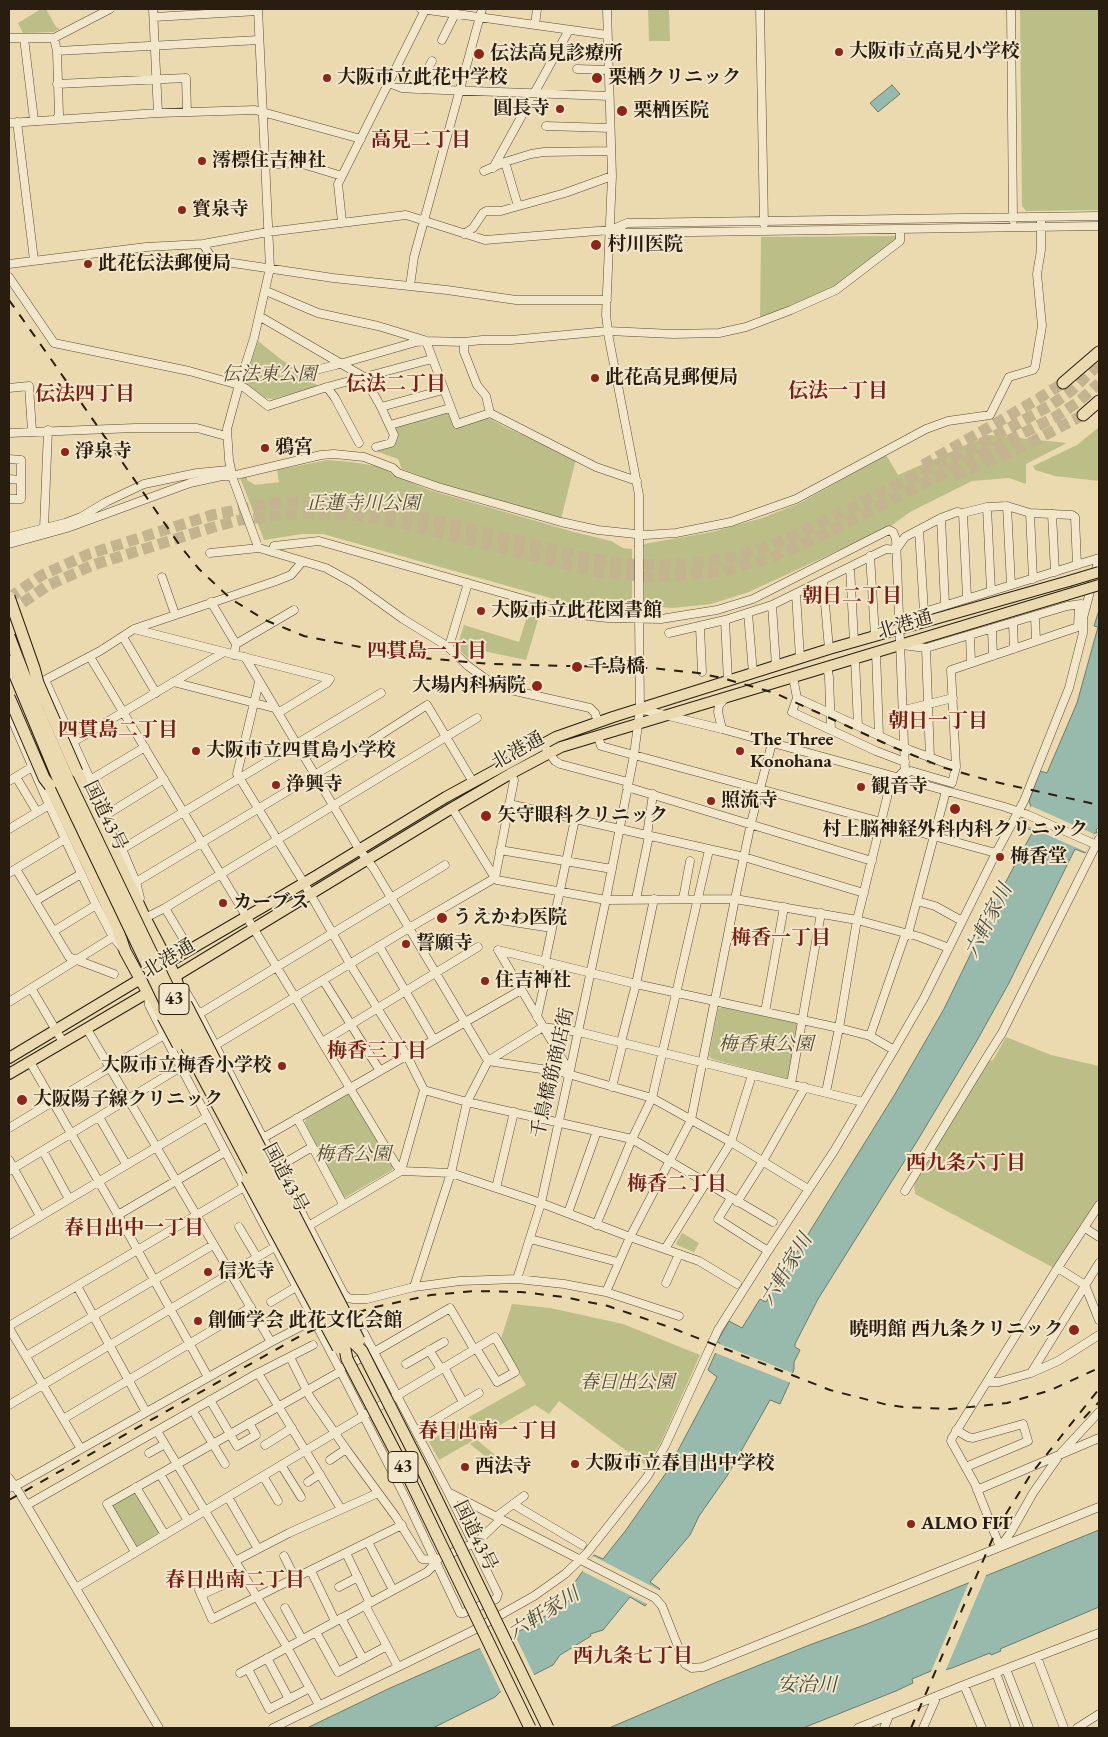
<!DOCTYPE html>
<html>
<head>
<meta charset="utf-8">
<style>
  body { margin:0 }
  #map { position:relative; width:1108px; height:1737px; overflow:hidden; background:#ebd9af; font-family:"EB Garamond",serif }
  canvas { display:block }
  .frame { position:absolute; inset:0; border:10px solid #281d0f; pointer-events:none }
</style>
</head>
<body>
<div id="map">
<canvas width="1108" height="1737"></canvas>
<div class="frame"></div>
</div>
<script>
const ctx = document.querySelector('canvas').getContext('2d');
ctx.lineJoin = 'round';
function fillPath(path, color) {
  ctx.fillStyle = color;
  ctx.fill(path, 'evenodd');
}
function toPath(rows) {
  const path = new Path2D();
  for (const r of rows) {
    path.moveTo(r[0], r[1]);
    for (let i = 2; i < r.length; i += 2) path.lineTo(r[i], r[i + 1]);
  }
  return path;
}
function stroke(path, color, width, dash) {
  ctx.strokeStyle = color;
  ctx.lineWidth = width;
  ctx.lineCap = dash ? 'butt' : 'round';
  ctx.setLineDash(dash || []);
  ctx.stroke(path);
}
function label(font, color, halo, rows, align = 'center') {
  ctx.font = font + ' "EB Garamond","Noto Serif JP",serif';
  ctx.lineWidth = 4;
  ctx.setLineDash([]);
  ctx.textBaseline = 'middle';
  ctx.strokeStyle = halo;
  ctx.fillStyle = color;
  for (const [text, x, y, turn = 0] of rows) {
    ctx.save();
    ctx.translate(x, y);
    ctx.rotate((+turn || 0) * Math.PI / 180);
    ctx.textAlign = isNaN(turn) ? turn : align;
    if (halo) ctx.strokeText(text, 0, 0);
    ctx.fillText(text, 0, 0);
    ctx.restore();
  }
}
const green = toPath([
  [41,9,46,9,56,27,60,29,54,32,23,33,18,23],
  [648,9,669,9,670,41,649,41],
  [1020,9,1099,9,1099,210,1026,211,1022,206],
  [896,236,897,240,833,289,760,319,761,237],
  [258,341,278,357,318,386,273,399,265,398,247,385,245,380],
  [448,412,450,413,455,426,487,417,505,427,576,459,561,519,439,483,402,469,398,459,373,450,393,444,394,429,396,427],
  [1099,427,1099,481,1055,476,1035,470,1033,466,1077,445],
  [990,435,1067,443,1026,464,1026,484,1009,478,972,481,910,512,891,526,749,592,711,604,672,608,644,605,644,544,712,532,762,518,800,503,886,455,898,475],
  [328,460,351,462,377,466,390,472,393,475,429,490,574,532,611,541,623,548,632,549,632,607,579,606,323,534,302,534,264,540,241,480,243,476,247,476,247,480,255,485,279,482,277,470],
  [530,607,541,610,526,660,479,650,469,659,457,648,464,625,519,642],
  [722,1007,796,1023,799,1027,790,1076,786,1079,712,1059,709,1056,718,1009],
  [1006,1037,1051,1055,1099,1066,1099,1199,1054,1268,915,1194,914,1183,986,1062,993,1060],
  [347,1095,350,1095,393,1166,392,1170,346,1197,342,1196,305,1123,306,1119],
  [682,1233,699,1243,694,1252,677,1245,676,1243],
  [512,1304,550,1308,623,1324,700,1355,661,1442,647,1466,559,1401,549,1414,535,1405,439,1460,429,1442,453,1426,526,1385,500,1342],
  [477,1440,500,1459,496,1465,470,1444],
  [135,1491,159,1531,158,1534,138,1546,134,1546,111,1505]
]);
const water = toPath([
  [892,85,900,94,878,112,870,103,892,85],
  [1099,610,1099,827,1096,830,1097,833,1094,833,1085,853,1075,849,1009,983,975,1044,919,1138,818,1299,795,1344,795,1347,800,1350,794,1362,794,1369,789,1384,780,1404,770,1400,727,1476,699,1516,690,1535,650,1582,660,1589,645,1606,630,1597,603,1630,590,1634,591,1636,560,1655,553,1665,500,1692,495,1697,433,1728,307,1728,388,1689,524,1629,568,1602,571,1597,573,1585,594,1555,603,1559,626,1530,666,1473,717,1377,708,1370,720,1343,717,1342,729,1321,742,1328,760,1299,766,1302,895,1094,944,1009,1002,889,1033,831,1024,827,1031,807,1029,801,1040,771,1047,773,1077,703,1098,627,1094,626,1099,610],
  [1099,1530,1099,1607,1000,1649,1001,1651,991,1655,990,1653,952,1668,945,1670,943,1666,912,1679,913,1683,896,1691,803,1728,609,1728,717,1682,812,1644,867,1624,1099,1530]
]);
const pier = toPath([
  [1031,806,1094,834,1086,852,1023,824],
  [717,1343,795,1374,791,1383,713,1352],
  [593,1556,661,1591,649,1605,582,1571],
  [987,1573,945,1672,942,1669,930,1674,970,1580],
  [513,1631,535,1677,502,1694,479,1646]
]);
const highwayTunnel = toPath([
  [923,465,1038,399,1063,383],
  [954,476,1026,445,1083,415],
  [9,598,42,575,89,554,212,515,262,505,288,502,340,503,402,512,578,556,626,564,672,565,719,560,745,554,791,537,986,441,1051,405,1071,391,1099,364],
  [9,612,47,586,93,565,214,527,240,520,289,514,314,513,363,516,401,523,576,567,601,572,648,577,672,576,724,571,773,557,814,539,1057,416,1078,402,1099,383]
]);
const minor = toPath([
  [153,9,158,113],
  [421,9,607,35],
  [607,9,612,176,606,315,609,339,639,495,639,545],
  [760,9,764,224],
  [1011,9,1013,220],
  [154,17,258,11],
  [535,25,537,9],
  [9,38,54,38,110,9],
  [24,38,34,120],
  [54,38,57,51,59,115,57,118],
  [442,40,455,14],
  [57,51,259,40],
  [577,69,608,70],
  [389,83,402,88,417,89,609,96],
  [57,84,186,78,187,112],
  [417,89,432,61],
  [17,122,34,260],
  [9,123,158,113,255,110,361,139],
  [546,126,610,128],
  [505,162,518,206],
  [266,165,299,163,342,176],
  [493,168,569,30],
  [484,171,505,162,531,154,544,152,611,151],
  [342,222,338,184,425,10],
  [611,230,627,223,1099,216],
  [464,234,473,228,483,213,486,211,501,211,565,193,612,176],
  [203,244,213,260,333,278,447,290,516,300,607,300],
  [9,264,146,247,203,244,268,232,406,215,485,240,610,230,627,233,1099,226],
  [9,277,54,343,189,371,239,385,245,388,268,406,327,387,432,359],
  [410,286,414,257,482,9],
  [266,291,318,313,378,326,424,340],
  [259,316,364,377,381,407,394,435,391,443,376,447],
  [426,341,457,424,490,413],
  [464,342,464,352,477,385,486,396,490,413,596,467,637,481],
  [303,373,336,365,416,342,426,341,464,342,482,340,511,340,608,331,673,334,719,333,746,327,791,310,836,290,900,241,900,229],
  [327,387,335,398,359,443],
  [9,388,29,386,32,431],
  [381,407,443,390],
  [390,425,450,408],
  [9,433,135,428,197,428,226,436],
  [9,459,21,460,21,499,9,499],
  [9,479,21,480],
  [233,479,229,460,227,429,239,385,254,338,270,268,258,9],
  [1007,506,1011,585],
  [987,507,991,591],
  [963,513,967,598],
  [1030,513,1033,579],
  [1052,514,1055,572],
  [941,518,945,605],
  [44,528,48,430],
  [919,530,924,612],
  [9,537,65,523,81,517,106,502,144,484,197,473,228,470],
  [9,544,67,528,190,483,222,476,232,476,321,455,334,454,364,457,393,468,398,473,438,487,561,522,598,530,645,535,676,533,731,522,796,499,926,429,948,421,990,415,1009,377,1033,370,1035,367,1042,326,1037,274,1041,250,1041,217],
  [272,552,274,546,319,541,580,615,608,618,661,619,717,610,753,599,883,533,889,530,893,532,896,539,905,770,890,785,881,822,857,920,839,1028,826,1092],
  [210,553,259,548,326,568,353,583,403,619,447,646,468,666,493,684,502,688,590,708,595,713,598,722],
  [870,556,875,635],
  [850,567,854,641],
  [162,577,175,614],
  [823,581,829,649],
  [796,594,800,658],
  [211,602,236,644],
  [772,605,776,666],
  [748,613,753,673],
  [1035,616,1036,641],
  [725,620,728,681],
  [1013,623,1014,649],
  [700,627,702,672],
  [901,627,924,612,1099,558],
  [134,629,330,679],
  [992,629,993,656],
  [669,633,725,620,772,605,886,549,896,550,905,537,941,518,957,512,963,513,987,507,1007,506,1030,513,1072,515,1075,517,1077,565],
  [970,635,971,663],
  [123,637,156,693],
  [902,645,926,648,1067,606,1081,604],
  [447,646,450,643,468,583],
  [926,648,930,759],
  [876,652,879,736],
  [234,655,236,644,294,610],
  [90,657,322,1042,397,1166,401,1171],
  [245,657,359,849,374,869,488,1061],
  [855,658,858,726],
  [827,667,829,677,831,730],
  [793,677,797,698,792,712,876,751,905,762],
  [45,680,122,849,136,882,140,898],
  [41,682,100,651,134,629,276,581,291,575,302,562],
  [173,682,274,708],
  [259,682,237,774,304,883,350,964,407,1056,424,1090,401,1171],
  [797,698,910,750,956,767],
  [640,709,722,729,1005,807,1028,815,1099,846],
  [904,710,953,698],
  [9,713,49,805,96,905,113,937,122,948],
  [278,713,327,683,330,679],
  [722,729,718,712,719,705,726,697],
  [598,736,601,746,634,755,996,853],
  [542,743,555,761,560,764,628,782],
  [68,745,224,652],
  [901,776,911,771,952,783,956,767,951,670,1078,627,1079,605],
  [16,777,37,812],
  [90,780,145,747],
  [9,781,52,755],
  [627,787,872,861],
  [509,804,744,857,864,893],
  [452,808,495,878,497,880,606,900,735,899,857,920,920,937,949,948],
  [106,815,164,779],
  [9,829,49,805],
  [647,835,653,794],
  [122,849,381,693],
  [500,850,612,869],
  [16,869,69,957,114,974],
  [9,873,65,839],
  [495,878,514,780,510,774],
  [136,882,371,741,427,705,473,782],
  [636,899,649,836],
  [683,899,690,861],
  [35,901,81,874],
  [917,901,935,906,962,921],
  [165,908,190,950],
  [144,914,145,918,165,908,477,718],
  [487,918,552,928],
  [54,931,96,905],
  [379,946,434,1040],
  [498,950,636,984,839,1028,870,1036,894,1050],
  [498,950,564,1062,569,1075],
  [545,962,575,819],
  [323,980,380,1071],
  [31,988,63,1042],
  [186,992,199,1014,344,1294,348,1298,353,1299,367,1299,414,1287,460,1281,517,1279,564,1284,606,1292,679,1316],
  [148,993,149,1005,164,1035,339,1368,406,1499,460,1613,463,1613,496,1599,498,1594,448,1492],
  [9,1002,113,937],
  [765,1012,784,907],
  [199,1014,445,865],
  [537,1017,549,963],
  [87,1029,271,1342],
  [870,1036,904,938,908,934,946,791],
  [322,1042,478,947],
  [621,1042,636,984,654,899],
  [214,1046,409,928,495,878],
  [488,1061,561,1072,652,1098,731,1142,808,1189],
  [30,1062,118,1215,208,1377],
  [791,1084,821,913],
  [612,1087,623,1043],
  [424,1090,467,1102,632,1139,773,1222],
  [99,1117,126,1164],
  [297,1118,343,1204],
  [9,1128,164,1035],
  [263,1138,521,990],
  [43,1151,69,1199],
  [9,1160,40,1216],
  [278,1167,312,1147],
  [9,1171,181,1067],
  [496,1188,514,1112],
  [905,1191,988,1055,1002,1033,1099,839],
  [731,1198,718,1219,768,1251],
  [737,1202,763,1161,805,1087],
  [568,1213,597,1131],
  [118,1215,225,1152],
  [596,1225,632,1139,652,1098,709,850],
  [239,1227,257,1257],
  [1085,1228,1099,1237],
  [300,1231,401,1171,451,1173,541,1203,630,1237,699,1261,737,1284],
  [9,1235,207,1117],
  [530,1239,618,1262],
  [665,1249,731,1142,752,1075],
  [1058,1268,1085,1285,1099,1320],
  [517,1279,541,1203,569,1075,605,904,634,755,640,709,639,614],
  [666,1283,679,1254],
  [77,1286,146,1412],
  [414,1287,451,1173,467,1102,488,1061,543,1027,579,1032,863,1102],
  [606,1292,630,1237,691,1120,735,899,751,823,772,743],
  [271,1302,296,1287],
  [9,1326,244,1187],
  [9,1328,81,1449],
  [364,1333,448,1492,655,1598,662,1606,685,1664,692,1668,703,1667,1099,1507],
  [429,1350,441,1369],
  [26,1356,213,1245],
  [290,1357,310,1397,346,1449,396,1517,422,1559,435,1560,477,1542,501,1519],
  [406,1364,444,1342],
  [345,1366,374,1352,450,1308,474,1349],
  [444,1367,463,1402],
  [258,1373,341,1509],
  [1031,1373,1099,1263],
  [988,1382,999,1382,1031,1373,1058,1361,1099,1335],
  [210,1400,237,1446,256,1435,249,1423],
  [9,1405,278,1245],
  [196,1416,225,1464],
  [63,1419,251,1307],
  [956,1430,968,1437,973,1438,1023,1424,1028,1441,966,1467],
  [157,1431,287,1647,319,1705],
  [416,1431,479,1393],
  [265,1445,292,1428],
  [149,1453,165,1444],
  [330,1460,346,1449],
  [281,1465,301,1497],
  [160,1474,188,1521],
  [263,1476,278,1501],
  [9,1478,20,1494,159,1728],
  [308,1482,320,1474],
  [136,1487,165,1535],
  [9,1488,21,1483,81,1449,271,1342,302,1326],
  [977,1490,1099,1438],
  [228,1497,258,1549],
  [513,1504,582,1545],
  [27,1505,258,1373,313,1345],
  [497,1516,524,1496],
  [368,1542,393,1590],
  [1000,1547,975,1484,951,1441,952,1438,1055,1272,1099,1205],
  [1000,1547,1011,1532,1033,1493,1061,1453,1099,1412],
  [135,1552,107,1504,336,1374],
  [346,1553,370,1603],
  [284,1556,295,1578],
  [235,1561,289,1533,378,1493],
  [311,1571,335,1621],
  [339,1587,358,1577],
  [76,1588,495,1337,515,1372,497,1382,476,1348],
  [199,1590,212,1619,402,1525],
  [201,1595,223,1585],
  [365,1605,398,1667],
  [285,1608,302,1639],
  [341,1618,363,1659],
  [316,1632,338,1672,387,1646],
  [1037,1657,1064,1728],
  [267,1658,289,1699],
  [248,1669,269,1709,310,1688],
  [1006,1669,1029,1728],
  [240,1673,427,1572,432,1567,435,1560],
  [996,1673,1016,1728],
  [964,1685,982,1728],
  [273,1728,472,1631,534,1596,565,1574,587,1553,647,1477,665,1446,718,1330,768,1251,834,1151,894,1050,924,998,996,853,1024,801,1069,688,1083,633,1083,618,1099,558],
  [858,1728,964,1685,1099,1633],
  [884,1728,889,1716],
  [923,1728,937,1696],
  [1077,1728,1099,1714]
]);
const major = toPath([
  [162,966,316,876,446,797,556,737,613,717,829,649,1069,581],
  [169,980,452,808,510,774,561,747,1066,595],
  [9,1058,147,975],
  [9,1074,154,989]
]);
const highway = toPath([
  [1063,383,1099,352],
  [1083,415,1099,401],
  [9,621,31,673],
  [77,772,145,918,175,976,179,989,186,1004],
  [49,778,50,786,117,927,125,951,148,993,155,1001,163,1017]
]);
const rail = toPath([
  [9,300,53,362,181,547,199,569,231,599,265,620,304,636,411,657,491,664,651,668,698,673,722,678,775,693,893,747,945,768,991,781,1099,805],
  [1084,1418,1099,1402],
  [9,1500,300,1336,336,1320,371,1308,431,1295,475,1291,521,1292,564,1297,608,1306,672,1328,830,1390,888,1405,903,1407,951,1409,1007,1403,1051,1390,1099,1368],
  [911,1728,992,1540,1004,1517,1031,1474,1099,1389]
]);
const minorBridge = toPath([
  [233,479,257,544],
  [639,545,639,610]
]);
const majorBridge = toPath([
  [1069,581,1099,572],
  [1066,595,1099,585]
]);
const highwayBridge = toPath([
  [9,597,34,668,38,683,77,772],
  [9,636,36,706,67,777,190,1033,272,1192,351,1340,362,1351,424,1473,548,1728],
  [9,661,59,781,182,1038,344,1344,347,1359,410,1480,530,1728],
  [9,697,44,778,50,786],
  [186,1004,359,1340],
  [163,1017,178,1045],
  [247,1179,338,1348]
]);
const markers = [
  [839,52,5,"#8f2418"],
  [479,54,6,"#8f2418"],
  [327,78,5,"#8f2418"],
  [597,78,6,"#8f2418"],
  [560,109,5,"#8f2418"],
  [622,111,6,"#8f2418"],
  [202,161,5,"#8f2418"],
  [182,210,5,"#8f2418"],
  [596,245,6,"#8f2418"],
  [88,264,5,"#8f2418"],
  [595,378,5,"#8f2418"],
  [265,448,5,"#8f2418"],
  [65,452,5,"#8f2418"],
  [481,611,5,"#8f2418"],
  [577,667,6,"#8f2418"],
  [537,686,6,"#8f2418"],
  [196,751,5,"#8f2418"],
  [740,751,5,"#8f2418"],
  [276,785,5,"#8f2418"],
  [861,787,5,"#8f2418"],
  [711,801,5,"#8f2418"],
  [955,809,6,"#8f2418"],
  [486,816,6,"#8f2418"],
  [1000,857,5,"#8f2418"],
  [223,903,5,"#8f2418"],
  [442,918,6,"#8f2418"],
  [406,944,5,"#8f2418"],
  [485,981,5,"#8f2418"],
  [282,1066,5,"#8f2418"],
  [22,1100,6,"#8f2418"],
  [208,1272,5,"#8f2418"],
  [198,1321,5,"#8f2418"],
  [1074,1330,6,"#8f2418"],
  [575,1464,5,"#8f2418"],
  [465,1467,5,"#8f2418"],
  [911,1524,5,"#8f2418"]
];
const shields = [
  [174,999,30],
  [403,1467,30]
];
const shieldNames = [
  ["43",174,999],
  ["43",403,1467]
];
const poiNames = [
  ["大阪市立高見小学校",849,52],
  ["伝法高見診療所",490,54],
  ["大阪市立此花中学校",337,78],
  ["栗栖クリニック",608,78],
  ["圓長寺",550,109,"right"],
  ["栗栖医院",633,111],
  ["澪標住吉神社",212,161],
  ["寳泉寺",192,210],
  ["村川医院",607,245],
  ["此花伝法郵便局",98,264],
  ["此花高見郵便局",605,378],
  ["鴉宮",275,448],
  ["淨泉寺",75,452],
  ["大阪市立此花図書館",491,611],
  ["千鳥橋",588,667],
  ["大場内科病院",526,686,"right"],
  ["The Three",750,740],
  ["Konohana",750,762],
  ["大阪市立四貫島小学校",206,751],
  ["浄興寺",286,785],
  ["観音寺",871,787],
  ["照流寺",721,801],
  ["矢守眼科クリニック",497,816],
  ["村上脳神経外科内科クリニック",955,830,"center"],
  ["梅香堂",1010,857],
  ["カーブス",233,903],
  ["うえかわ医院",453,918],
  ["誓願寺",416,944],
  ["住吉神社",495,981],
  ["大阪市立梅香小学校",272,1066,"right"],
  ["大阪陽子線クリニック",33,1100],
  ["信光寺",218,1272],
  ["創価学会 此花文化会館",208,1321],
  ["暁明館 西九条クリニック",1063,1330,"right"],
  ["大阪市立春日出中学校",585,1464],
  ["西法寺",475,1467],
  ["ALMO FIT",921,1524]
];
const parkNames = [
  ["伝法東公園",269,375],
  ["正蓮寺川公園",363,504],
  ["梅香東公園",766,1045],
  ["梅香公園",353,1155],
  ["春日出公園",627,1383]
];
const streetNames = [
  ["北港通",905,625,-17],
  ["北港通",518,751,-29],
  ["国道43号",105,816,64],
  ["北港通",169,959,-31],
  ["千鳥橋筋商店街",553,1073,-77],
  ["国道43号",285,1178,62],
  ["国道43号",475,1536,64]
];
const neighbourhoodNames = [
  ["高見二丁目",421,141],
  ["伝法二丁目",396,385],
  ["伝法一丁目",838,392],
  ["伝法四丁目",85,395],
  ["朝日二丁目",852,597],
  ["四貫島一丁目",427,652],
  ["朝日一丁目",938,722],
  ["四貫島二丁目",118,731],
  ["梅香一丁目",781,939],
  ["梅香三丁目",377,1052],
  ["西九条六丁目",966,1164],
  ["梅香二丁目",677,1185],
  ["春日出中一丁目",134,1229],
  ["春日出南一丁目",488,1432],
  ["春日出南二丁目",235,1581],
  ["西九条七丁目",633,1657]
];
const waterNames = [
  ["六軒家川",989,921,-63],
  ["六軒家川",787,1270,-59],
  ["六軒家川",544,1614,-32],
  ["安治川",807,1686]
];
fillPath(green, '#bcbe87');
fillPath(water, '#98baac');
stroke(water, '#6b7b6d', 1);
fillPath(pier, '#ebd9af');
stroke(highwayTunnel, '#c4b38f', 11, [11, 5.5]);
stroke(minor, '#594c37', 9);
stroke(major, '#281d0f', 12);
stroke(highway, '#281d0f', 13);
stroke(minor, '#f2e6cb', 8);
stroke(major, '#ebd9af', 10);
stroke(highway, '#ebd9af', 11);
stroke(rail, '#281d0f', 2, [9, 9]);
stroke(minorBridge, '#594c37', 9, []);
stroke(majorBridge, '#281d0f', 12, []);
stroke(highwayBridge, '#281d0f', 13, []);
stroke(minorBridge, '#f2e6cb', 8);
stroke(majorBridge, '#ebd9af', 10);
stroke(highwayBridge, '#ebd9af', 11);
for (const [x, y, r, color] of markers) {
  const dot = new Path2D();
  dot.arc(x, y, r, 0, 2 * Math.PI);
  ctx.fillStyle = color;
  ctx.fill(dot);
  stroke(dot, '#f2e6cb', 2);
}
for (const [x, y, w] of shields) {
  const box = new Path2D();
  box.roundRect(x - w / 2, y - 15.5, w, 31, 4);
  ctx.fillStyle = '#f2e6cb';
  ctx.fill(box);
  stroke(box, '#281d0f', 1);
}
label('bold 18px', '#281d0f', null, shieldNames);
label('bold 19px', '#281d0f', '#f2e6cb', poiNames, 'left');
label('italic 19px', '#544d33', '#f2e6cb', parkNames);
label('19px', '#281d0f', '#f2e6cb', streetNames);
label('bold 20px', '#7a1f14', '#f2e6cb', neighbourhoodNames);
label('italic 20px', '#4a4c3e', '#f2e6cb', waterNames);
</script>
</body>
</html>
